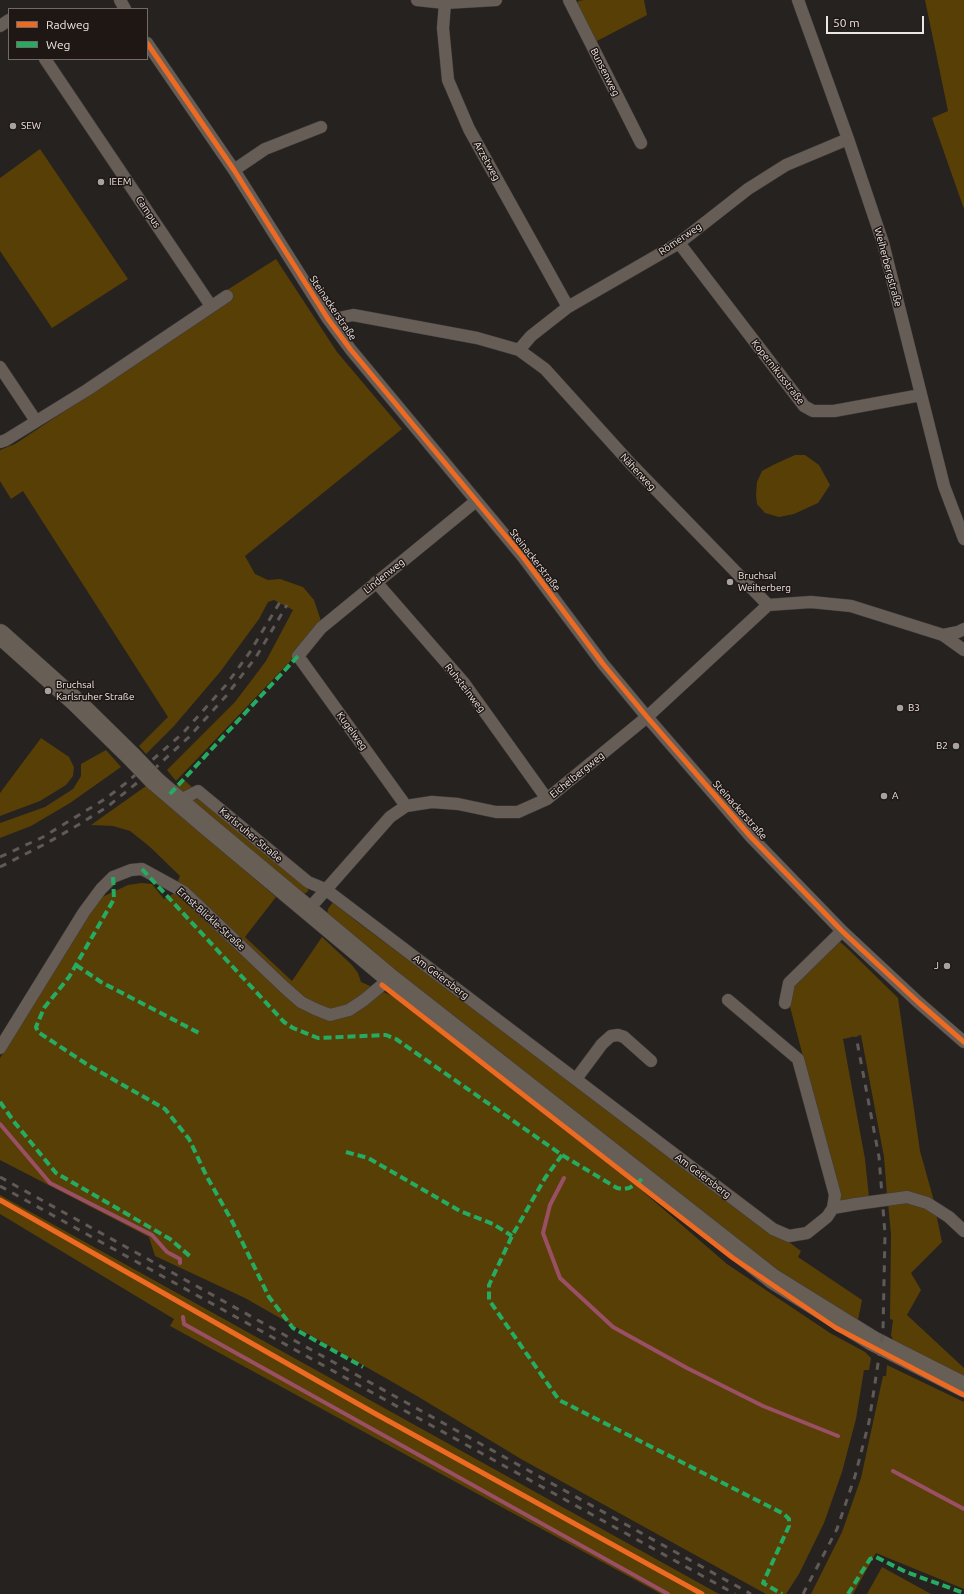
<!DOCTYPE html>
<html>
<head>
<meta charset="utf-8">
<style>
  body { margin:0 }
  #map { position:relative; width:964px; height:1594px; overflow:hidden; background:#262220; font-family:Ubuntu,sans-serif }
  canvas { display:block }
  .legend { position:absolute; left:8px; top:8px; width:140px; height:52px; box-sizing:border-box; background:#1f1714; border:1px solid #716a67; margin:0; padding:5px 7px; list-style:none; font-size:12px; color:#ece6e4 }
  .legend li { display:flex; align-items:center; gap:8px; height:20px }
  .legend b { width:20px; border:1px solid #716a67 }
  .scale { position:absolute; left:826px; top:16px; width:98px; height:18px; box-sizing:border-box; border:2px solid #ece6e4; border-top:0; padding-left:5px; font-size:12px; line-height:14px; white-space:nowrap; color:#ece6e4; -webkit-text-stroke:3px #1f1714; paint-order:stroke }
</style>
</head>
<body>
<div id="map">
<canvas width="964" height="1594"></canvas>
<ul class="legend">
<li><b style="height:5px;background:#ed6a23"></b>Radweg</li>
<li><b style="height:5px;background:#26ab63"></b>Weg</li>
</ul>
<div class="scale">50 m</div>
</div>
<script>
const ctx = document.querySelector('canvas').getContext('2d');
ctx.lineJoin = 'round';
function fillPath(path, color) {
  ctx.fillStyle = color;
  ctx.fill(path, 'evenodd');
}
function toPath(rows) {
  const path = new Path2D();
  for (const r of rows) {
    path.moveTo(r[0], r[1]);
    for (let i = 2; i < r.length; i += 2) path.lineTo(r[i], r[i + 1]);
  }
  return path;
}
function stroke(path, color, width, dash) {
  ctx.strokeStyle = color;
  ctx.lineWidth = width;
  ctx.lineCap = dash ? 'butt' : 'round';
  ctx.setLineDash(dash || []);
  ctx.stroke(path);
}
function label(font, color, halo, rows, align = 'center') {
  ctx.font = font + ' Ubuntu,sans-serif';
  ctx.lineWidth = 3;
  ctx.setLineDash([]);
  ctx.textBaseline = 'middle';
  ctx.strokeStyle = halo;
  ctx.fillStyle = color;
  for (const [text, x, y, turn = 0] of rows) {
    ctx.save();
    ctx.translate(x, y);
    ctx.rotate((+turn || 0) * Math.PI / 180);
    ctx.textAlign = isNaN(turn) ? turn : align;
    if (halo) ctx.strokeText(text, 0, 0);
    ctx.fillText(text, 0, 0);
    ctx.restore();
  }
}
const green = toPath([
  [584,0,644,0,647,15,593,43,576,10,578,1],
  [925,0,964,0,964,209,932,118,948,111],
  [40,149,128,279,52,328,0,251,0,178],
  [276,259,337,352,402,429,245,556,255,574,268,580,280,579,303,587,314,600,321,621,297,654,176,781,167,770,235,702,266,661,293,610,274,600,268,602,259,619,220,672,174,726,146,754,139,746,168,717,23,491,11,499,0,481,0,450,15,444,229,302,224,292],
  [795,455,805,455,819,465,830,485,818,503,794,514,779,517,765,513,757,504,756,495,757,482,762,471,773,465],
  [41,738,69,757,74,767,73,776,66,785,40,801,0,816,0,793],
  [106,750,121,767,70,803,31,826,0,838,0,823,45,807,73,789,81,776,81,764],
  [185,781,308,887,308,891,306,893,300,893,175,786],
  [146,786,276,897,245,937,292,981,322,937,352,965,358,973,361,982,397,998,640,1189,727,1264,830,1333,865,1352,871,1358,869,1370,864,1370,856,1419,842,1472,824,1523,799,1574,786,1594,766,1594,521,1459,417,1396,245,1298,155,1256,149,1237,0,1160,0,1058,100,898,128,885,141,883,152,884,164,899,173,894,180,876,149,846,130,831,113,826,91,825],
  [333,902,356,921,801,1251,798,1257,862,1300,857,1325,797,1290,348,932,327,914,328,909],
  [839,941,847,948,898,998,920,1151,934,1201,887,1195,884,1157,861,1035,843,1039,865,1159,869,1197,841,1201,789,1003,793,987],
  [0,1195,233,1324,719,1594,661,1594,170,1326,174,1319,0,1214],
  [906,1201,936,1213,942,1242,911,1273,921,1290,907,1315,964,1368,964,1376,893,1340,891,1335,893,1320,890,1319,891,1234,888,1203],
  [887,1365,964,1402,964,1589,876,1553,853,1594,811,1594,842,1532,861,1478,883,1376,886,1376],
  [882,1567,931,1594,867,1594]
]);
const stream = toPath([
  [0,1124,50,1183,152,1235,167,1252,180,1259,180,1263],
  [564,1178,550,1205,543,1233,560,1278,613,1327,687,1368,763,1406,838,1436],
  [183,1317,184,1324,668,1594],
  [893,1471,964,1509]
]);
const minor = toPath([
  [120,0,125,9],
  [417,0,445,3,496,0],
  [569,0,641,143],
  [798,0,848,139,883,243,944,486,964,539],
  [445,3,443,28,448,80,469,129,568,307],
  [0,26,9,20],
  [147,43,234,170,328,319,351,350,523,557,603,664,647,717,751,837,842,931,918,1002,964,1042],
  [45,59,211,306],
  [234,170,265,149,321,127],
  [679,243,804,406,813,411,834,411,921,395],
  [329,320,353,315,477,338,519,350,545,369,631,464,768,605,811,602,851,606,943,635,958,632,964,629],
  [519,350,531,336,568,307,679,243,748,189,786,165,848,139],
  [0,367,36,421],
  [0,442,6,440,87,390,227,296],
  [376,582,464,683,547,799],
  [943,635,964,650],
  [178,801,198,791,308,882,325,889,773,1229,789,1236,807,1233,827,1217,833,1208,835,1195,798,1059,728,1000],
  [406,806,298,656,321,628,476,501],
  [308,910,390,817,406,806,432,802,458,804,496,812,518,812,547,799,647,717,768,605],
  [785,1003,789,983,842,931],
  [0,1048,84,912,101,889,113,877,131,870,142,869,184,892,284,987,301,1002,315,1009,330,1015,349,1010,364,1000,382,985,387,976],
  [576,1079,602,1044,611,1036,618,1035,624,1037,651,1061],
  [907,1197,927,1203,949,1217,964,1231],
  [833,1208,856,1204]
]);
const primary = toPath([
  [0,634,76,702,132,757],
  [155,781,204,823,387,976,773,1279,873,1341,964,1387]
]);
const rail = toPath([
  [0,857,43,837,105,799,126,783,183,733,226,685,250,652,280,602],
  [0,867,47,843,78,825,107,807,153,770,189,737,226,696,256,657,287,605],
  [0,1177,751,1594],
  [0,1186,735,1594],
  [803,1594,837,1529,855,1476,869,1422,883,1331,885,1234,879,1157,856,1036]
]);
const minorBridge = toPath([
  [856,1204,907,1197]
]);
const primaryBridge = toPath([
  [132,757,155,781]
]);
const quiet = toPath([
  [170,794,298,656],
  [142,869,284,1022,293,1028,318,1038,386,1035,396,1039,562,1155,617,1188,623,1189,629,1188,638,1183,643,1177],
  [113,877,114,899,69,977,44,1008,36,1027,38,1032,88,1065,165,1109,189,1139,207,1177,232,1221,269,1297,293,1328,363,1367],
  [76,965,101,982,201,1034],
  [0,1102,15,1123,56,1173,170,1239,192,1258],
  [346,1152,368,1158,460,1211,493,1224,512,1236],
  [562,1155,545,1178,512,1236,489,1285,489,1300,559,1400,784,1514,789,1519,789,1526,763,1583,782,1594],
  [848,1594,870,1559,876,1557,906,1572,964,1593]
]);
const cycleway = toPath([
  [147,43,234,170,328,319,351,350,523,557,603,664,647,717,751,837,842,931,918,1002,964,1042],
  [382,985,733,1258,836,1328,964,1395],
  [0,1200,374,1413,702,1594]
]);
const markers = [
  [13,126,4,"#a7a19f"],
  [101,182,4,"#a7a19f"],
  [730,582,4,"#a7a19f"],
  [48,691,4,"#a7a19f"],
  [900,708,4,"#a7a19f"],
  [956,746,4,"#a7a19f"],
  [884,796,4,"#a7a19f"],
  [947,966,4,"#a7a19f"]
];
const streetNames = [
  ["Bunsenweg",605,72,63],
  ["Arzetweg",487,161,61],
  ["Campus",148,212,56],
  ["Römerweg",680,239,-34],
  ["Weiherbergstraße",888,267,75],
  ["Steinackerstraße",333,308,56],
  ["Kopernikusstraße",778,372,52],
  ["Näherweg",638,472,47],
  ["Steinackerstraße",535,560,52],
  ["Lindenweg",384,576,-39],
  ["Ruhsteinweg",465,688,52],
  ["Kugelweg",352,731,54],
  ["Eichelbergweg",577,775,-39],
  ["Steinackerstraße",740,810,48],
  ["Karlsruher Straße",251,835,40],
  ["Ernst-Blickle-Straße",211,919,42],
  ["Am Geiersberg",441,977,37],
  ["Am Geiersberg",703,1176,37]
];
const poiNames = [
  ["SEW",21,126],
  ["IEEM",109,182],
  ["Bruchsal",738,576],
  ["Weiherberg",738,588],
  ["Bruchsal",56,685],
  ["Karlsruher Straße",56,697],
  ["B3",908,708],
  ["B2",948,746,"right"],
  ["A",892,796],
  ["J",939,966,"right"]
];
fillPath(green, '#583f06');
stroke(stream, '#9a5064', 4);
stroke(minor, '#413d3c', 13);
stroke(primary, '#413d3c', 21);
stroke(minor, '#665e56', 12);
stroke(primary, '#675e56', 20);
stroke(rail, '#605956', 3, [7, 7]);
stroke(minorBridge, '#413d3c', 13, []);
stroke(primaryBridge, '#413d3c', 21, []);
stroke(minorBridge, '#665e56', 12);
stroke(primaryBridge, '#675e56', 20);
stroke(quiet, '#26ab63', 4, [8, 4]);
stroke(cycleway, '#ed6a23', 5);
for (const [x, y, r, color] of markers) {
  const dot = new Path2D();
  dot.arc(x, y, r, 0, 2 * Math.PI);
  ctx.fillStyle = color;
  ctx.fill(dot);
  stroke(dot, '#1f1714', 1.5);
}
label('10px', '#ece6e4', '#1f1714', streetNames);
label('10px', '#ece6e4', '#1f1714', poiNames, 'left');
</script>
</body>
</html>
